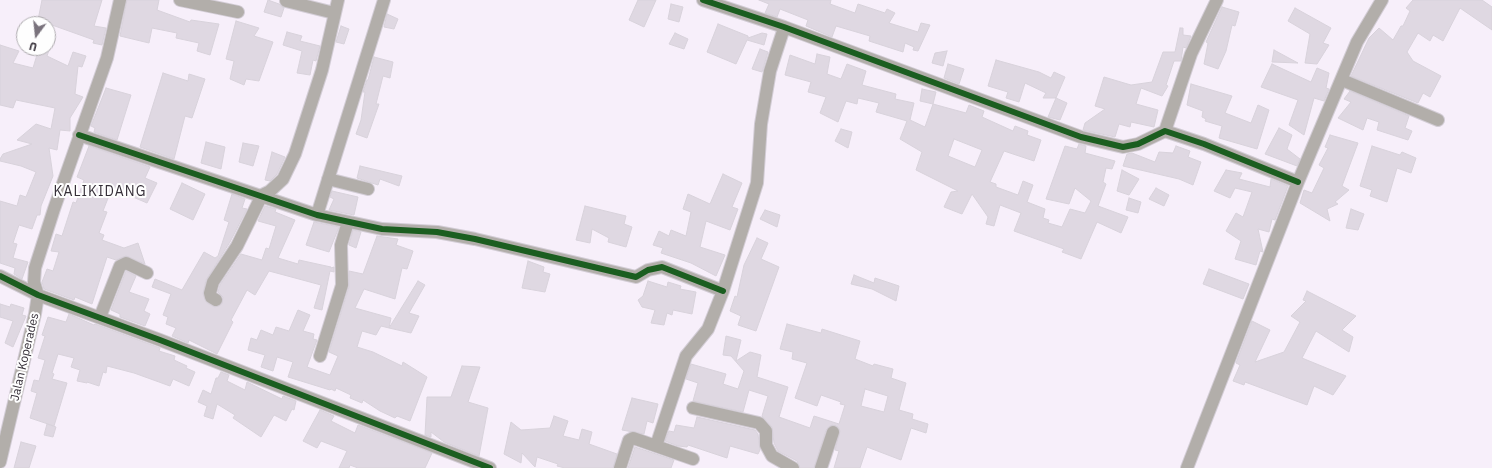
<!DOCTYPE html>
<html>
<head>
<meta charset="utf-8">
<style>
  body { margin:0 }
  #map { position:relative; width:1492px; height:468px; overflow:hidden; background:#f7effa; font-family:"IBM Plex Sans",sans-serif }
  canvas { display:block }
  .north { position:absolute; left:16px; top:16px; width:40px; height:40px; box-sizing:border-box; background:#fefefe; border:1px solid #aeabaf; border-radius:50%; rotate:195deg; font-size:11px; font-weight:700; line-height:16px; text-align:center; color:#352f38 }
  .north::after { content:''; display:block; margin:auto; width:14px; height:18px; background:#79727c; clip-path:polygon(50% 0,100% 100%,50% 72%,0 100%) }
</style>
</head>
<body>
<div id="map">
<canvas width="1492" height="468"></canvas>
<div class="north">U</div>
</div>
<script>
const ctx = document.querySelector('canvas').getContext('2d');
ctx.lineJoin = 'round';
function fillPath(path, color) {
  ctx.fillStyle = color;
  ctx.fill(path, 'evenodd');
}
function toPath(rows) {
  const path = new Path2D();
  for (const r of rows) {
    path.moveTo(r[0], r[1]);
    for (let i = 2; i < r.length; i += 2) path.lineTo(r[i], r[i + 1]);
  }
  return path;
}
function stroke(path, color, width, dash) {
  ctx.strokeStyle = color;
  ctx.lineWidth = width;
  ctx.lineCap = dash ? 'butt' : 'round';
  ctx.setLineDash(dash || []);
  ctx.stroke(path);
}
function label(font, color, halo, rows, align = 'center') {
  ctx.font = font + ' "IBM Plex Sans",sans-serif';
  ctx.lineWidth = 4;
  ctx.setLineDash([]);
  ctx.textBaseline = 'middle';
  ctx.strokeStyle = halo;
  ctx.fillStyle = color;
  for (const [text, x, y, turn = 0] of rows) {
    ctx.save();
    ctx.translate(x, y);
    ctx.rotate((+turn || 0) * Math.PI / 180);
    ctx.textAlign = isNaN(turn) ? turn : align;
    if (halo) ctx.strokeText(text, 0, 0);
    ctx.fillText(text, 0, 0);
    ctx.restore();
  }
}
const building = toPath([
  [42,0,102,0,94,26,106,28,102,45,93,43,94,40,38,20,42,0],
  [127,0,159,0,157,10,190,22,191,20,219,24,210,55,197,51,199,43,176,38,177,33,152,28,149,43,120,36,127,0],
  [268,0,279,4,284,8,281,17,264,12,268,0],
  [638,0,656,0,644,27,629,20,638,0],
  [759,0,831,0,830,4,855,13,858,4,885,13,887,9,895,13,889,23,918,32,921,23,930,25,918,51,913,50,914,47,905,43,903,52,869,41,870,36,836,26,832,37,806,26,808,20,780,9,777,17,765,13,769,4,759,0],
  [1413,0,1482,0,1492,7,1492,30,1460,8,1443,41,1433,35,1430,41,1418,33,1407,52,1413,61,1441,76,1430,97,1423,93,1418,103,1351,76,1369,38,1379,28,1393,40,1401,26,1403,26,1410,11,1406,8,1413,0],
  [671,4,683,7,679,22,668,19,671,4],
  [1222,7,1239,12,1235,26,1232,25,1226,51,1218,69,1204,64,1208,43,1206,42,1222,7],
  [1295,8,1331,28,1323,43,1329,45,1317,64,1305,63,1310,34,1288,21,1295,8],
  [387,14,398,19,394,29,384,27,387,14],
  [236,21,259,28,254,36,273,42,259,81,246,79,244,85,230,79,234,61,226,59,236,21],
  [718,24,748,36,748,38,762,33,767,34,764,45,747,40,736,64,707,52,718,24],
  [341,26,349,29,344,44,336,42,341,26],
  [1180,28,1183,28,1183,35,1191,36,1186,48,1183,47,1181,61,1174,61,1166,85,1168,86,1162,96,1141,88,1136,104,1158,110,1154,127,1131,122,1130,127,1119,124,1115,137,1083,130,1085,123,1105,109,1095,106,1104,77,1131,85,1152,82,1163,52,1175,52,1180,28],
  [287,32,302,36,300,41,320,46,316,61,313,60,310,75,297,73,302,51,283,45,287,32],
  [675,33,688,39,684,49,669,44,675,33],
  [0,45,19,51,13,63,33,68,39,48,49,50,47,56,68,66,73,52,86,56,82,67,78,66,75,94,83,97,70,118,70,131,60,130,57,150,49,148,53,176,41,206,40,215,37,215,32,229,19,225,13,243,17,244,13,258,28,262,22,279,14,274,15,268,0,263,0,201,17,206,20,195,26,197,36,172,21,166,0,161,0,159,3,154,32,144,17,140,36,124,51,129,55,108,16,100,13,108,0,105,0,45],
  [760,49,768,52,762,72,752,69,760,49],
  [1274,50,1298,63,1272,62,1274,50],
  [947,51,943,66,932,63,935,53,947,51],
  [817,54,830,57,827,74,841,79,847,64,866,71,862,85,896,94,895,99,914,103,910,120,925,127,933,104,966,113,969,105,984,111,982,117,1013,131,1015,126,1028,131,1027,135,1041,140,1034,161,1004,151,990,182,996,184,996,187,1018,195,1023,181,1033,185,1027,202,1045,209,1043,218,1049,220,1048,223,1062,227,1070,209,1085,213,1091,201,1075,188,1069,204,1046,199,1065,146,1077,149,1079,144,1086,146,1085,153,1115,161,1112,169,1106,168,1103,182,1106,184,1098,206,1128,217,1121,233,1097,222,1081,259,1062,252,1064,249,1014,231,1021,213,1000,205,994,226,986,224,988,217,972,194,962,214,944,207,951,192,958,191,916,170,922,152,900,139,907,121,876,112,879,103,858,98,857,104,846,101,838,122,820,113,826,97,808,92,811,82,785,75,790,55,815,64,817,54],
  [954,139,982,150,975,167,948,156,954,139],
  [374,57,393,62,390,78,383,76,376,104,379,104,367,138,356,134,361,120,365,92,363,92,367,80,368,80,374,57],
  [996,60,1039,72,1051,78,1054,72,1065,77,1056,98,1043,98,1046,93,1025,83,1019,102,1006,98,1008,92,988,86,996,60],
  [948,64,964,69,959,84,944,78,948,64],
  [1272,64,1311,82,1317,68,1329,73,1326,88,1329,89,1324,101,1314,98,1304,135,1289,125,1298,100,1261,87,1272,64],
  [163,73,188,81,189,74,205,79,192,118,185,116,174,159,140,147,163,73],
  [1191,84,1232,96,1225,113,1251,123,1258,105,1269,110,1257,149,1219,138,1222,126,1205,121,1206,119,1202,117,1203,111,1187,105,1191,84],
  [106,88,131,95,117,140,94,132,95,128,91,126,106,88],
  [922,89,936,92,933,104,920,101,922,89],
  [1350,91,1409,116,1405,128,1412,131,1408,140,1377,130,1379,122,1367,118,1363,130,1338,118,1351,102,1344,99,1350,91],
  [1056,98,1067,103,1060,120,1048,117,1056,98],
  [1279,128,1292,135,1287,149,1300,159,1297,166,1265,154,1279,128],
  [841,129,852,132,848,148,835,141,841,129],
  [1330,135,1358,143,1342,186,1349,190,1335,202,1338,204,1327,209,1330,221,1300,203,1304,190,1312,193,1324,168,1319,165,1328,148,1325,147,1330,135],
  [206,142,225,147,221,169,201,163,206,142],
  [243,143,259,146,253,166,239,162,243,143],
  [89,146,150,167,145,178,157,183,147,203,112,188,103,211,107,212,99,233,104,235,102,240,124,248,138,243,145,264,126,256,116,260,107,257,92,304,75,297,74,300,44,289,42,282,47,269,53,271,59,252,51,251,56,234,62,236,73,202,76,203,84,180,77,177,89,146],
  [1176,146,1190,151,1188,157,1201,162,1193,185,1179,179,1123,166,1127,154,1132,153,1155,162,1159,152,1173,153,1176,146],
  [1372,146,1400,155,1402,152,1416,158,1411,173,1397,168,1387,202,1370,196,1372,190,1360,186,1372,146],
  [272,152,285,157,277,174,270,181,265,180,272,152],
  [360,166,402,176,399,186,380,179,378,185,357,178,360,166],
  [1122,170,1139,179,1129,195,1117,191,1122,170],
  [1226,170,1242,173,1239,179,1270,187,1271,179,1288,186,1275,220,1272,219,1269,232,1258,229,1263,252,1260,251,1256,265,1235,259,1241,241,1226,231,1236,213,1243,217,1252,192,1235,188,1230,198,1214,191,1226,170],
  [723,174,742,183,732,207,738,209,730,230,706,221,700,247,725,255,716,276,691,263,661,253,663,248,653,245,659,231,669,236,671,230,686,236,691,212,683,209,688,194,710,204,723,174],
  [182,183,205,194,193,220,170,209,182,183],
  [1156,188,1169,195,1164,206,1149,199,1156,188],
  [332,191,358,197,354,215,329,210,334,199,330,197,332,191],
  [232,194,245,199,242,208,247,209,230,242,206,280,203,294,207,303,215,307,222,304,223,297,218,292,220,285,241,254,262,260,266,248,269,249,276,226,258,221,265,206,276,209,275,212,295,220,278,258,298,264,299,260,331,267,331,268,334,267,334,272,330,271,322,310,314,308,321,285,269,271,255,295,247,290,231,320,233,322,217,354,189,340,188,343,172,336,176,328,166,324,168,317,163,315,171,294,152,287,155,279,182,290,204,252,215,258,218,256,229,222,224,220,232,194],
  [1129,198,1141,202,1138,213,1126,210,1129,198],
  [585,206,626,216,624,224,632,227,626,247,608,242,609,238,592,229,590,243,576,240,585,206],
  [1351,209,1364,214,1358,230,1346,228,1351,209],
  [765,210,780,215,777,227,760,219,765,210],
  [314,222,339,227,329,252,306,245,314,222],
  [353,230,361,232,356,248,349,245,353,230],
  [377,236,398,239,396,245,413,251,407,269,402,268,395,299,364,289,355,308,391,318,389,328,381,326,376,335,362,331,357,347,373,352,402,366,403,362,427,377,410,421,397,416,395,418,380,411,363,400,362,403,350,398,351,395,336,388,335,391,331,389,330,390,288,377,293,362,277,357,273,371,261,367,265,355,248,350,251,338,257,340,261,330,273,335,276,327,289,331,298,310,310,315,303,331,314,334,313,339,317,340,307,367,330,375,338,356,329,352,349,287,349,271,363,274,377,236],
  [757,238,768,243,761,259,779,267,756,331,738,325,741,316,730,311,735,296,737,297,744,265,757,238],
  [528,261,544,267,543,272,550,274,545,292,522,288,528,261],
  [1209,269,1249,284,1243,299,1203,284,1209,269],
  [126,271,136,276,129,292,149,299,144,311,150,314,145,326,120,317,120,314,111,310,126,271],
  [854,275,874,283,875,278,899,286,896,301,872,289,851,284,854,275],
  [418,281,425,285,409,313,419,316,411,333,389,328,418,281],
  [648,281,667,287,668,282,681,286,680,289,696,292,692,314,673,310,672,315,667,313,664,325,651,323,655,310,642,307,638,300,643,296,648,281],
  [1307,291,1356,316,1342,330,1353,337,1349,352,1316,331,1302,358,1346,376,1333,395,1314,386,1307,405,1245,382,1244,385,1233,381,1240,365,1236,363,1252,321,1270,330,1255,362,1284,352,1300,322,1291,316,1306,301,1303,300,1307,291],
  [0,304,10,307,11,304,24,308,22,315,26,316,13,347,5,343,13,321,0,317,0,304],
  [69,314,94,325,95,324,160,348,159,351,175,356,174,360,187,366,186,368,195,372,189,386,173,379,170,386,134,373,107,366,106,373,103,372,99,386,87,382,87,383,77,381,80,370,71,367,74,358,58,354,52,373,54,374,52,379,67,383,54,426,30,418,37,393,31,391,34,380,39,381,45,360,38,358,45,336,42,335,48,317,66,322,69,314],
  [787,324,821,333,822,329,860,341,855,359,873,366,874,364,893,369,891,378,906,383,899,410,913,414,912,419,928,424,926,433,911,428,901,460,867,447,860,468,834,468,839,451,835,450,840,431,838,427,832,425,826,430,814,468,800,468,797,461,778,451,774,443,772,427,762,416,768,396,749,390,743,412,693,401,698,383,686,379,691,364,726,374,723,384,738,389,744,371,731,356,723,355,726,336,741,340,736,361,750,352,761,355,757,377,788,387,779,417,810,428,814,416,839,424,845,405,840,404,841,402,821,395,817,406,795,398,807,363,792,359,793,352,780,349,787,324],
  [865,389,888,396,884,412,861,406,865,389],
  [462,366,480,367,468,402,488,408,479,456,444,442,431,432,431,437,425,435,427,397,451,397,462,366],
  [221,372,229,375,227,381,245,390,247,382,282,399,283,396,296,401,294,410,292,409,286,421,274,415,261,437,233,418,235,415,217,404,213,419,204,416,207,406,198,402,203,390,211,394,216,378,218,378,221,372],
  [632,398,658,404,653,423,647,421,644,434,622,430,632,398],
  [320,410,334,416,331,421,355,433,358,425,432,453,425,468,358,468,350,465,349,468,339,468,347,451,321,441,317,448,303,441,320,410],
  [554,416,568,421,563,436,579,440,582,429,592,432,589,444,617,454,613,468,565,468,557,466,558,464,537,457,535,467,522,453,521,463,504,454,511,422,521,430,550,428,554,416],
  [697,417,755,430,758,434,760,450,758,454,730,446,727,458,688,445,687,447,678,446,665,441,669,431,674,432,676,425,694,428,697,417],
  [47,424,56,427,53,437,44,435,47,424],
  [21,442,36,446,29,468,14,468,21,442],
  [635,447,674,460,671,468,628,468,635,447]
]);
const minor = toPath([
  [180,0,238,12],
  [703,0,784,27,1081,137,1123,147,1138,144,1165,131,1204,144,1298,182],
  [286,1,334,13],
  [1342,80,1438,120],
  [1165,131,1191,54,1217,0],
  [79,135,317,215,382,229,437,232,475,239,636,277,648,270,662,267,723,291],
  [328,179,368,189],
  [317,215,384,0],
  [0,276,38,295,160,340,490,468],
  [216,300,211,297,210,293,213,282,237,246,262,195,270,191,283,179,295,154,322,70,338,0],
  [100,317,120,266,126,263,147,273],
  [320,356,342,285,341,245,348,222],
  [693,408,759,423,766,431,766,445,772,456,793,468],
  [656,446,686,356,708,329,723,291,757,183,761,124,770,71,784,28],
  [0,462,35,314,38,295,34,282,35,268,54,209,107,58,120,0],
  [620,468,629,440,633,438,693,459],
  [821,468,833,432],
  [1187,468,1298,182,1357,42,1382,0]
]);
const cycleway = toPath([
  [703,0,784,27,1081,137,1123,147,1138,144,1165,131,1204,144,1298,182],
  [79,135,317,215,382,229,437,232,475,239,636,277,648,270,662,267,723,291],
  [0,276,38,295,160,340,490,468]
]);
const streetNames = [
  ["Jalan Koperades",25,357,-77]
];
const quarterNames = [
  ["KALIKIDANG",100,192]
];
fillPath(building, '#dfd8e2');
stroke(building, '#d8d2db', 1);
stroke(minor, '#d3cdd6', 14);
stroke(minor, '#b2aeaa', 12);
stroke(cycleway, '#1b5e20', 6);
label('12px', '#352f38', '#fefefe', streetNames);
ctx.letterSpacing = '1px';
label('14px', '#352f38', '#fefefe', quarterNames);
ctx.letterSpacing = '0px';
</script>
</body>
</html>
